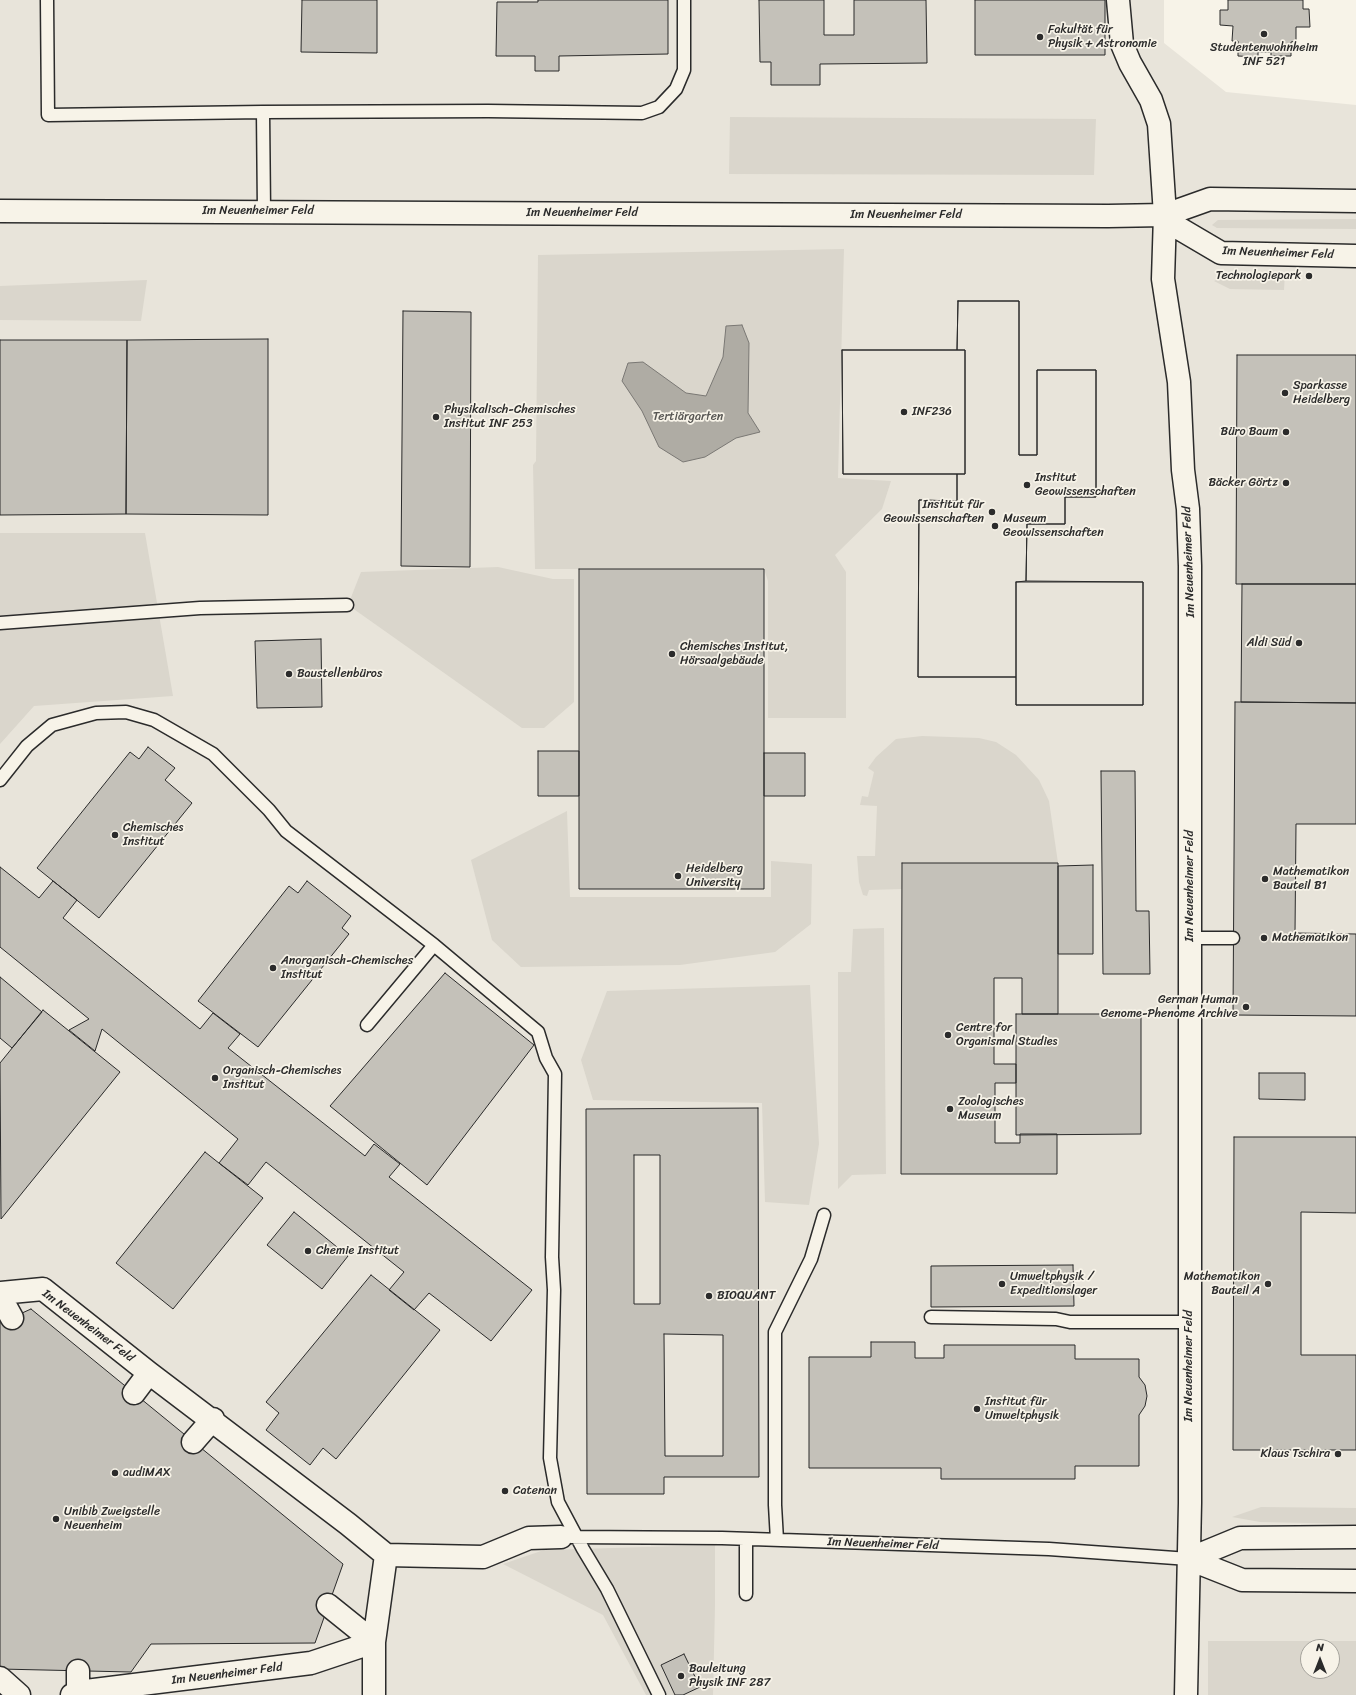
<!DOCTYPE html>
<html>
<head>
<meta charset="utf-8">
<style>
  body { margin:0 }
  #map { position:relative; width:1356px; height:1695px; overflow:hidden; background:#f7f3e8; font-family:Sriracha,sans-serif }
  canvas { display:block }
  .north { position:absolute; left:1300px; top:1639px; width:40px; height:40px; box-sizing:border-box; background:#f7f3e8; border:1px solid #a5a39c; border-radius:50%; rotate:0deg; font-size:11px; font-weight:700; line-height:16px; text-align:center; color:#2b2b2b }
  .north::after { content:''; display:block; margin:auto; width:14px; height:18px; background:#2b2b2b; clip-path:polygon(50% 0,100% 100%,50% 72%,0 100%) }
</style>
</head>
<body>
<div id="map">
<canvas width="1356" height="1695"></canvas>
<div class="north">N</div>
</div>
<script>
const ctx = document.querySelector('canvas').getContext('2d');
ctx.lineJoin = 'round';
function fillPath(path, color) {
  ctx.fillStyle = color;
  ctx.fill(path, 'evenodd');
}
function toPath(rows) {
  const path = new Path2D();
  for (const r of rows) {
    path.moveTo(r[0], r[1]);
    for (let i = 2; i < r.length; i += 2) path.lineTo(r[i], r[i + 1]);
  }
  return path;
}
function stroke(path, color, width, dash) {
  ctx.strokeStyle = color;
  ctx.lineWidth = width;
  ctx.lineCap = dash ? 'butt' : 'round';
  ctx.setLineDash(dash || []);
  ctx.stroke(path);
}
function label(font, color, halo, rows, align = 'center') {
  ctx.font = font + ' Sriracha,sans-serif';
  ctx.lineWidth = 3.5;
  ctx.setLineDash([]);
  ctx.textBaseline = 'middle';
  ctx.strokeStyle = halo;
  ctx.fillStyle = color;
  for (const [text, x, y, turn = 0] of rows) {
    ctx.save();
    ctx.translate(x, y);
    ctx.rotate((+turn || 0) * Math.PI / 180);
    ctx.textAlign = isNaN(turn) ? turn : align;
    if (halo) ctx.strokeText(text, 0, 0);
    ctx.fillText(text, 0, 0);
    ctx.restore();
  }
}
const built = toPath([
  [0,0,1164,0,1164,43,1226,92,1356,105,1356,1695,0,1695],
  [1308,1647,1332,1647,1332,1671,1308,1671]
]);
const green = toPath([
  [730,117,1096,119,1094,175,729,174],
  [1356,219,1356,229,1217,228,1212,225,1218,220],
  [844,249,838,478,891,481,882,509,835,555,846,572,846,718,768,718,768,581,764,569,535,569,533,465,536,461,538,255],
  [1285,273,1284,290,1230,289,1214,281,1226,275],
  [147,280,141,321,0,320,0,286],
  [0,533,145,533,173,696,34,706,0,744],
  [498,567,553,579,574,579,574,702,544,728,522,728,348,605,361,572],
  [922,736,979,738,996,742,1016,755,1039,780,1049,801,1058,863,902,863,902,889,869,890,867,896,863,895,859,882,857,856,875,856,877,806,860,805,862,796,868,797,874,772,868,768,876,757,896,739],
  [567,811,570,897,771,897,771,861,812,864,811,924,775,952,680,965,521,967,492,940,471,860],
  [884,928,886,1174,852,1175,838,1189,838,972,851,972,853,929],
  [810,985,819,1144,809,1205,765,1202,762,1103,593,1100,581,1060,607,991],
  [1261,1507,1356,1508,1356,1524,1260,1522,1232,1517],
  [715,1545,715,1606,713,1695,646,1695,603,1615,503,1564,544,1550],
  [1208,1641,1356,1641,1356,1695,1208,1695],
  [1308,1647,1332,1647,1332,1671,1308,1671]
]);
const water = toPath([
  [742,325,749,343,748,413,760,432,736,438,705,457,683,462,659,447,642,411,622,381,628,363,643,362,686,393,706,396,723,357,726,326,742,325]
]);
const building = toPath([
  [302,0,377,0,377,53,301,52,302,0],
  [538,0,668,0,668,54,559,56,559,71,535,71,535,56,496,56,497,2,538,2,538,0],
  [759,0,824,0,824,35,854,35,854,0,926,0,927,63,820,64,820,85,771,85,771,62,760,62,759,0],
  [975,0,1105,0,1105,55,975,55,975,0],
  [1228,0,1303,0,1303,9,1309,9,1310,27,1296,27,1296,41,1291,42,1291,56,1271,56,1271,52,1258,52,1258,57,1238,56,1238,41,1232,41,1233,26,1220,25,1220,10,1228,10,1228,0],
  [958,301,1019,301,1019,455,1037,455,1037,370,1096,370,1096,497,1065,497,1065,524,1027,524,1026,581,1143,582,1143,705,1016,705,1016,677,918,677,919,500,957,501,957,474,843,474,842,350,957,350,958,301],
  [958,301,1019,301,1019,455,1037,455,1037,370,1096,370,1096,497,1065,497,1065,524,1027,524,1026,581,1016,582,1016,677,918,677,919,500,957,501,957,474,965,474,965,350,957,350,958,301],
  [403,311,471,312,470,567,401,566,403,311],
  [268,339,268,515,126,514,127,340,268,339],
  [0,340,127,340,126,514,0,515,0,340],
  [842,350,965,350,965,474,843,474,842,350],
  [1237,355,1356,355,1356,584,1236,584,1237,355],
  [579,569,764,569,764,889,579,889,579,569],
  [1016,582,1143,582,1143,705,1016,705,1016,582],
  [1242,584,1356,584,1356,703,1241,702,1242,584],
  [321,639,322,707,257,708,255,641,321,639],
  [1235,702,1356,703,1356,824,1296,824,1295,933,1356,934,1356,1016,1233,1015,1235,702],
  [148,747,175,768,165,780,192,803,99,918,37,868,130,752,139,759,148,747],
  [538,751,579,751,579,796,538,796,538,751],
  [764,753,805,753,805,796,764,796,764,753],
  [1101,771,1135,771,1136,911,1149,911,1150,974,1103,974,1101,771],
  [902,863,1058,863,1058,1014,1022,1014,1022,978,994,978,994,1064,1016,1064,1016,1083,995,1083,995,1143,1020,1143,1020,1134,1057,1134,1057,1174,901,1174,902,863],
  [1093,865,1093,954,1058,954,1058,866,1093,865],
  [0,867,39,898,53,881,77,900,63,918,200,1029,213,1013,240,1034,228,1048,365,1156,374,1144,400,1164,389,1177,532,1290,491,1341,429,1293,414,1310,389,1290,404,1272,266,1162,248,1185,219,1163,238,1139,102,1029,95,1051,69,1030,89,1019,0,947,0,867],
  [307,881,351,916,342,928,349,934,258,1047,198,1001,289,886,298,893,307,881],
  [445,973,534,1045,427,1185,330,1106,445,973],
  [0,977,42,1012,12,1048,0,1038,0,977],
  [43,1010,120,1072,1,1219,0,1063,43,1010],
  [1016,1014,1141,1014,1141,1134,1016,1135,1016,1014],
  [1259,1073,1305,1073,1305,1100,1259,1099,1259,1073],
  [758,1108,759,1477,664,1477,664,1494,587,1494,586,1109,758,1108],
  [634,1155,660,1155,660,1304,634,1304,634,1155],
  [664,1334,723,1335,723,1456,665,1456,664,1334],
  [1234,1137,1356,1137,1356,1213,1301,1212,1301,1355,1356,1355,1356,1450,1233,1450,1234,1137],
  [205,1152,263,1198,173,1309,116,1263,205,1152],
  [294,1212,348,1256,322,1289,267,1245,294,1212],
  [1073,1265,1074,1306,931,1307,931,1266,1073,1265],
  [371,1275,440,1330,336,1459,323,1448,310,1465,266,1430,279,1413,266,1402,371,1275],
  [31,1309,343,1564,315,1643,151,1644,131,1672,0,1669,0,1323,31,1309],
  [871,1342,915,1342,915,1358,944,1358,944,1345,1075,1345,1075,1359,1139,1359,1139,1377,1145,1385,1147,1396,1145,1406,1139,1415,1139,1466,1075,1466,1075,1479,941,1479,941,1468,809,1468,809,1357,871,1357,871,1342],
  [684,1654,700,1687,683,1695,675,1695,661,1665,684,1654]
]);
const lane = toPath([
  [47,0,48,115,263,112,264,211],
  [263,112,488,111,642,113,659,107,676,89,684,70,684,0],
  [0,623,200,608,347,605],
  [0,780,27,746,52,725,96,713,126,712,154,720,213,754,269,810,286,831,434,945,538,1032,546,1058,555,1074,552,1257,554,1290,550,1458,558,1502,583,1549,607,1589,659,1695],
  [1190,938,1233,938],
  [367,1025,434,945],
  [931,1317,1056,1319,1070,1322,1189,1322],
  [571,1537,722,1538,1049,1549,1189,1559],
  [777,1540,775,1505,775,1332,811,1259,824,1215],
  [746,1594,746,1539]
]);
const street = toPath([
  [1118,0,1122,44,1130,63,1151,100,1159,124,1165,215,1163,279,1179,382,1183,470,1188,509,1190,566,1190,1503,1186,1695],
  [0,211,1108,216,1165,215,1210,199,1356,201],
  [1165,215,1170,223,1221,253,1356,256],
  [0,1293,43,1289,149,1373,348,1524,386,1555],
  [0,1296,12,1318],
  [134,1393,149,1373],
  [193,1442,213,1419],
  [1189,1559,1242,1580,1356,1581],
  [1189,1559,1240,1538,1356,1537],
  [328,1605,374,1642,374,1695],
  [0,1678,19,1695],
  [78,1692,78,1671],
  [72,1695,78,1692,311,1663,374,1642,386,1555,483,1557,529,1538,561,1537]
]);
const markers = [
  [1264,34,4,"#2b2b2b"],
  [1040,37,4,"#2b2b2b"],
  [1309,276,4,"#2b2b2b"],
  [1285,393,4,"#2b2b2b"],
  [904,412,4,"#2b2b2b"],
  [436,417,4,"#2b2b2b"],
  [1286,432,4,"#2b2b2b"],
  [1286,483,4,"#2b2b2b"],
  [1027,485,4,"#2b2b2b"],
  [992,512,4,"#2b2b2b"],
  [995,526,4,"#2b2b2b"],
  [1299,643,4,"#2b2b2b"],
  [672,654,4,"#2b2b2b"],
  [289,674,4,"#2b2b2b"],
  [115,835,4,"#2b2b2b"],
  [678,876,4,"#2b2b2b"],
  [1265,879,4,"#2b2b2b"],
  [1264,938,4,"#2b2b2b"],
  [273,968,4,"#2b2b2b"],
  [1246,1007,4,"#2b2b2b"],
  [948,1035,4,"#2b2b2b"],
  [215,1078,4,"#2b2b2b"],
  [950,1109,4,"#2b2b2b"],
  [308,1251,4,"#2b2b2b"],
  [1002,1284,4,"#2b2b2b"],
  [1268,1284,4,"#2b2b2b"],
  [709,1296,4,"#2b2b2b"],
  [977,1409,4,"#2b2b2b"],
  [1338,1454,4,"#2b2b2b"],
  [115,1473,4,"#2b2b2b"],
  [505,1491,4,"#2b2b2b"],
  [56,1519,4,"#2b2b2b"],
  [681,1676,4,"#2b2b2b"]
];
const poiNames = [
  ["Fakultät für",1048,30],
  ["Physik + Astronomie",1048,44],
  ["Studentenwohnheim",1264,48,"center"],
  ["INF 521",1264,62,"center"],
  ["Technologiepark",1301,276,"right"],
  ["Sparkasse",1293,386],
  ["Heidelberg",1293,400],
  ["Physikalisch-Chemisches",444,410],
  ["Institut INF 253",444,424],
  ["INF236",912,412],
  ["Büro Baum",1278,432,"right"],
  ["Institut",1035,478],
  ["Geowissenschaften",1035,492],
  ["Bäcker Görtz",1278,483,"right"],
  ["Institut für",984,505,"right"],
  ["Geowissenschaften",984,519,"right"],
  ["Museum",1003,519],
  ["Geowissenschaften",1003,533],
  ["Aldi Süd",1291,643,"right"],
  ["Chemisches Institut,",680,647],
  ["Hörsaalgebäude",680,661],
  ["Baustellenbüros",297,674],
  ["Chemisches",123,828],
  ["Institut",123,842],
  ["Heidelberg",686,869],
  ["University",686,883],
  ["Mathematikon",1273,872],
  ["Bauteil B1",1273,886],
  ["Mathematikon",1272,938],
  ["Anorganisch-Chemisches",281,961],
  ["Institut",281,975],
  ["German Human",1238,1000,"right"],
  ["Genome-Phenome Archive",1238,1014,"right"],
  ["Centre for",956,1028],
  ["Organismal Studies",956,1042],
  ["Organisch-Chemisches",223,1071],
  ["Institut",223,1085],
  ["Zoologisches",958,1102],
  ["Museum",958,1116],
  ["Chemie Institut",316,1251],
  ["Umweltphysik /",1010,1277],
  ["Expeditionslager",1010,1291],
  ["Mathematikon",1260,1277,"right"],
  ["Bauteil A",1260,1291,"right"],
  ["BIOQUANT",717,1296],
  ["Institut für",985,1402],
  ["Umweltphysik",985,1416],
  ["Klaus Tschira",1330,1454,"right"],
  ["audiMAX",123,1473],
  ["Catenan",513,1491],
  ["Unibib Zweigstelle",64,1512],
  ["Neuenheim",64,1526],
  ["Bauleitung",689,1669],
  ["Physik INF 287",689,1683]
];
const streetNames = [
  ["Im Neuenheimer Feld",258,211],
  ["Im Neuenheimer Feld",582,213],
  ["Im Neuenheimer Feld",906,215],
  ["Im Neuenheimer Feld",1278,253,2],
  ["Im Neuenheimer Feld",1189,562,-92],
  ["Im Neuenheimer Feld",1190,886,-90],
  ["Im Neuenheimer Feld",88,1326,37],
  ["Im Neuenheimer Feld",1189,1366,-90],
  ["Im Neuenheimer Feld",883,1544,2],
  ["Im Neuenheimer Feld",227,1674,-7]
];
const parkNames = [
  ["Tertiärgarten",688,417]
];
fillPath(built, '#e8e4da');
fillPath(green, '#dad6cc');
fillPath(water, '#afaca4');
stroke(water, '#7a7874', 1);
fillPath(building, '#c4c1b9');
stroke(building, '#2b2b2b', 1);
stroke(lane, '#2b2b2b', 15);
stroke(street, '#2b2b2b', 25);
stroke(lane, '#f7f3e8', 12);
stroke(street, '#f7f3e8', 22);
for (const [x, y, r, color] of markers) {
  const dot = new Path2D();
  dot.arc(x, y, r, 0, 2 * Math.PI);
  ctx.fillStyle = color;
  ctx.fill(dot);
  stroke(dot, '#f7f3e8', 1.5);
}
label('12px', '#2b2b2b', '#f7f3e8', poiNames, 'left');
label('12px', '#2b2b2b', '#f7f3e8', streetNames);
label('12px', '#575653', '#f7f3e8', parkNames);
</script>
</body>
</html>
